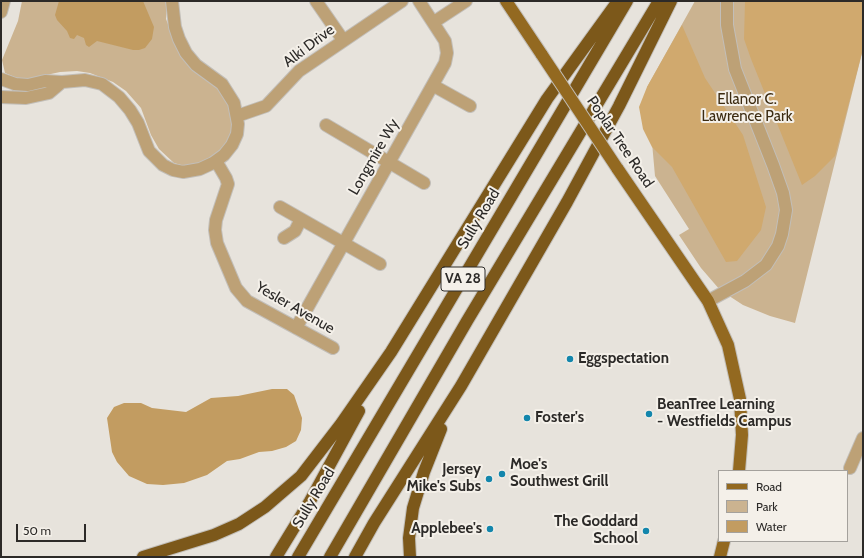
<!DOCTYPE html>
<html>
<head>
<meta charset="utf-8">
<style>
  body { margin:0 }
  #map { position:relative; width:864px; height:558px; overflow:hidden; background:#e7e3dc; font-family:Cabin,sans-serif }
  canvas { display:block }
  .frame { position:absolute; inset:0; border:2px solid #2c2a28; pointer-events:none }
  .legend { position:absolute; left:718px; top:470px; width:130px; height:72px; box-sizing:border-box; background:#f4f0e9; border:1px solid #a4a19c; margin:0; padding:5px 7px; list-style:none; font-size:12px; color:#2c2a28 }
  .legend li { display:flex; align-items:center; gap:8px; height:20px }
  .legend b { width:20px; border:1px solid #a4a19c }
  .scale { position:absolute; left:16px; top:524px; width:70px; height:18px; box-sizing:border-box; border:2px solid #2c2a28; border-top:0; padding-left:5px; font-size:12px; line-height:14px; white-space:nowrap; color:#2c2a28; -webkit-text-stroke:3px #f4f0e9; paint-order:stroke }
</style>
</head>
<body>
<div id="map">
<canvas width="864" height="558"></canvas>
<div class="frame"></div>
<ul class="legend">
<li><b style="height:5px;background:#936920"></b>Road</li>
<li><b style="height:11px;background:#cbb390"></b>Park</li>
<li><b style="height:11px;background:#c29c61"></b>Water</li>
</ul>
<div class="scale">50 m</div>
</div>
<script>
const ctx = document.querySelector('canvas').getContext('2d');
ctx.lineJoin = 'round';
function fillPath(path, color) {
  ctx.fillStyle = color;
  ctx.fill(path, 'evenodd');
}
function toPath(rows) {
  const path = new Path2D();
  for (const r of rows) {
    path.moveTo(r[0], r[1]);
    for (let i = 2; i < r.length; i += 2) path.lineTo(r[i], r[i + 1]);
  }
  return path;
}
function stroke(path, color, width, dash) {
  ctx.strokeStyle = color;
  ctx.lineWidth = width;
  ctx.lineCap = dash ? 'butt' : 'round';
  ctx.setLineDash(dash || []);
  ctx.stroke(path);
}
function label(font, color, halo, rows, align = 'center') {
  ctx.font = font + ' Cabin,sans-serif';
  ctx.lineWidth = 4;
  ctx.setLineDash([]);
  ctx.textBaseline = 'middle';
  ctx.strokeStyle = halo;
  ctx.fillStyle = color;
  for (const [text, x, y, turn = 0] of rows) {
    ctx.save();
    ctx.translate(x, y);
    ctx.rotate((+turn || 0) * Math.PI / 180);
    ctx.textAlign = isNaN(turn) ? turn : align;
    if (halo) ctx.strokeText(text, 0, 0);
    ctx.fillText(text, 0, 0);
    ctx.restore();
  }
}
const green = toPath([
  [22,1,167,1,166,19,178,50,184,60,218,89,229,104,232,121,232,129,227,144,221,152,191,168,174,163,159,149,151,135,141,108,126,91,113,82,90,73,77,71,60,72,28,79,19,79,5,73,2,60,18,21],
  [695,1,863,1,863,49,795,323,770,316,743,305,720,290,701,268,679,235,689,229,655,176,647,87]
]);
const forest = toPath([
  [745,1,863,1,863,49,835,156,815,176,802,185,751,59,744,39],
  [682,25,705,78,743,135,766,207,761,230,737,261,726,262,672,167,652,147,643,129,639,107,647,87]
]);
const water = toPath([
  [59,1,143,1,154,27,152,39,145,48,139,50,133,50,97,41,89,47,86,45,84,38,77,35,74,39,70,38,67,31,57,20,55,15],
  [272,389,287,389,294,395,302,418,301,430,296,441,286,447,272,451,259,452,240,459,227,461,207,475,184,483,163,485,147,484,129,476,117,462,112,452,107,418,114,407,124,403,141,403,152,408,186,412,211,398,238,396]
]);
const minor = toPath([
  [316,1,343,40],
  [1,12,4,1],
  [434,22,466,1],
  [1,79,15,84,28,85,45,81,62,82,85,80,102,84,119,97,130,110,138,123,149,151,163,165,173,170,183,172,200,169,213,163,224,155,232,145,237,134,238,124,234,103,222,84,196,65,186,53,179,39,175,27,172,1],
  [434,86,470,106],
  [1,97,26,98,49,93,62,82],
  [237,116,266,106,299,71,402,1],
  [326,125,424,183],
  [216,161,226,178,228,184,216,220,215,230,217,243,236,288,247,301,333,348],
  [280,207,380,264],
  [284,238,295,231,301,219],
  [708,301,745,281,766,265,778,246,782,234,786,210,783,193,773,165,735,69,727,25,727,1],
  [296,328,445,63,447,53,445,41,419,1],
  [850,468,863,438]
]);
const major = toPath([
  [506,1,542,55],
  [617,168,708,301,728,345,740,399,742,435,739,471],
  [720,557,724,541]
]);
const highway = toPath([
  [143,557,214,535,239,524,265,507,301,476,341,424,391,352,547,99,618,1],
  [276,557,309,503,359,411],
  [298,557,627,1],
  [330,557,467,321,659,1],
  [355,557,374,523,461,386,567,202,619,106,671,1],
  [410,557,409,538,413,508,424,472,441,429]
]);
const majorBridge = toPath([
  [542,55,617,168]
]);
const markers = [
  [570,359,4,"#1386ac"],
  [649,414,4,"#1386ac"],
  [527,418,4,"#1386ac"],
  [502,474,4,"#1386ac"],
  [489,479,4,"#1386ac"],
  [490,529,4,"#1386ac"],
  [646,531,4,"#1386ac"]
];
const shields = [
  [463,279,44]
];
const shieldNames = [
  ["VA 28",463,279]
];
const streetNames = [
  ["Alki Drive",309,46,-37],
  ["Poplar Tree Road",620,142,56],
  ["Longmire Wy",374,157,-60],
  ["Sully Road",479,219,-59],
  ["Yesler Avenue",295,308,30],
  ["Sully Road",314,498,-59]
];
const parkNames = [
  ["Ellanor C.",747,100],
  ["Lawrence Park",747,117]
];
const poiNames = [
  ["Eggspectation",578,359],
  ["BeanTree Learning",657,405],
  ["- Westfields Campus",657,422],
  ["Foster's",535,418],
  ["Moe's",510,465],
  ["Southwest Grill",510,482],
  ["Jersey",481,470,"right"],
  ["Mike's Subs",481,487,"right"],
  ["The Goddard",638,522,"right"],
  ["School",638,539,"right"],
  ["Applebee's",482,529,"right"]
];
fillPath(green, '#cbb390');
fillPath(forest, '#d0a96e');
fillPath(water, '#c29c61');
stroke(minor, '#c2beb8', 14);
stroke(major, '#c2beb8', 14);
stroke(highway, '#c2beb8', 14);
stroke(minor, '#bda176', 12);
stroke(major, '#936920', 12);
stroke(highway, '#7c581a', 12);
stroke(majorBridge, '#c2beb8', 14, []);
stroke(majorBridge, '#936920', 12);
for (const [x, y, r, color] of markers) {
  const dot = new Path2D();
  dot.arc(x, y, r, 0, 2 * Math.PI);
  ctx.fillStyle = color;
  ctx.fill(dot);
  stroke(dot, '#f4f0e9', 1.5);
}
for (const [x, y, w] of shields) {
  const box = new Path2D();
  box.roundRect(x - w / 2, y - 12, w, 24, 3);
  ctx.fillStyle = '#f4f0e9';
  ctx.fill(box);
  stroke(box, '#2c2a28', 1);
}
label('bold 14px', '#2c2a28', null, shieldNames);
label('15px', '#2c2a28', '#f4f0e9', streetNames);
label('15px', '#3c2b11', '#f4f0e9', parkNames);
label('bold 15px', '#2c2a28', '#f4f0e9', poiNames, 'left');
</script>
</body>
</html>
